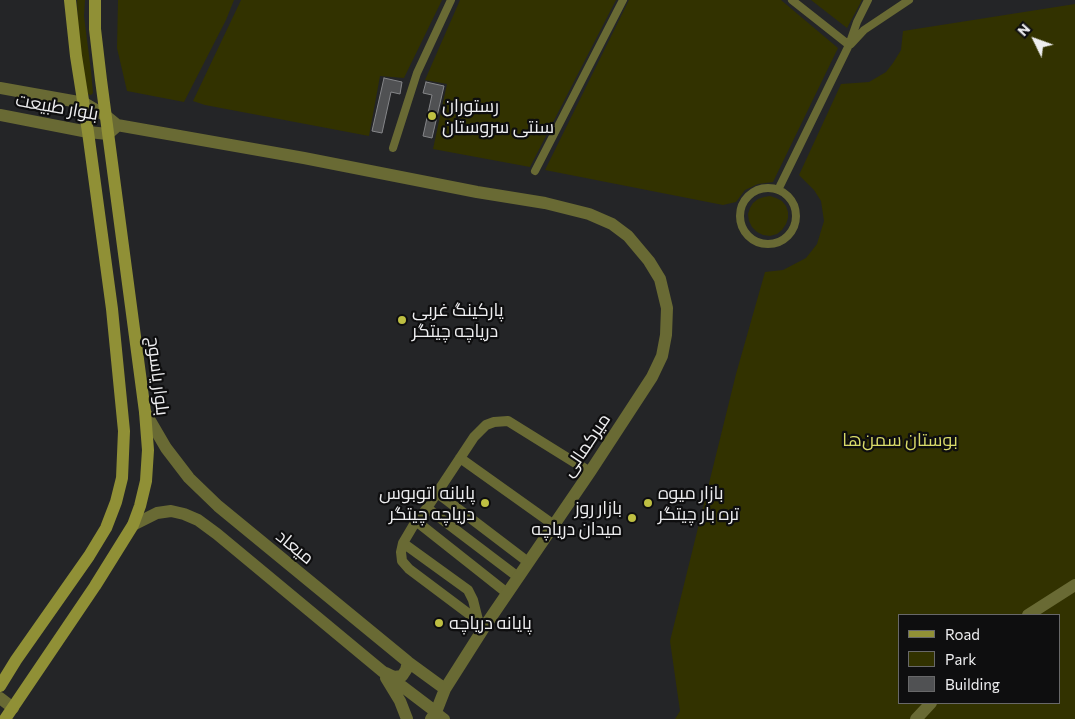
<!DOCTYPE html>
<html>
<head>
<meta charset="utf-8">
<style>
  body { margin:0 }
  #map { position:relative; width:1075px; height:719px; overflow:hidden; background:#242527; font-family:Commissioner,sans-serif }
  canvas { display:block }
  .legend { position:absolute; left:898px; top:614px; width:162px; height:90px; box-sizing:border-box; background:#0e0e0f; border:1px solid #686869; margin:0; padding:6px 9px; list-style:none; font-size:15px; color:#eeeef0 }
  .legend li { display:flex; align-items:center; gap:10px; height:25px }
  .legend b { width:25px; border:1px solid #686869 }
  .north { position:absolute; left:1010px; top:15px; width:50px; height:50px; -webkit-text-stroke:4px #0e0e0f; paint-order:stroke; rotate:312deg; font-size:14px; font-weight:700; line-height:20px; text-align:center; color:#eeeef0 }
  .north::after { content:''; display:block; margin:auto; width:18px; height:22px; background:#eeeef0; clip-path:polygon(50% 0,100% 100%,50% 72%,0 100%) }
</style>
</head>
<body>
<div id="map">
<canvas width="1075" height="719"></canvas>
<ul class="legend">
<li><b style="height:6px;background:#909036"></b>Road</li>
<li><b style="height:14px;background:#323200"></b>Park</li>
<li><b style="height:14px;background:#505153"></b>Building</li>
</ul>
<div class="north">N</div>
</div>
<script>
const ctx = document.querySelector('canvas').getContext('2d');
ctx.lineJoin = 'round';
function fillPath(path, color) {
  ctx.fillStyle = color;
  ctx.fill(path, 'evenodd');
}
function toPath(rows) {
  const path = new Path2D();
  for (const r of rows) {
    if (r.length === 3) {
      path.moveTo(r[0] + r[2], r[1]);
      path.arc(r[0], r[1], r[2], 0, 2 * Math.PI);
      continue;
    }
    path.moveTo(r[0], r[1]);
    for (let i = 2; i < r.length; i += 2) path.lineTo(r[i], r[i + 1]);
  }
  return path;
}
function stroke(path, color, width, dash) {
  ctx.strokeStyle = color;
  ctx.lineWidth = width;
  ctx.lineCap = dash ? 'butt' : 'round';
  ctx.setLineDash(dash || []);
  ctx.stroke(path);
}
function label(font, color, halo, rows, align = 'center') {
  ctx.font = font + ' Commissioner,Cairo,sans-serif';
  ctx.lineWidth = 4.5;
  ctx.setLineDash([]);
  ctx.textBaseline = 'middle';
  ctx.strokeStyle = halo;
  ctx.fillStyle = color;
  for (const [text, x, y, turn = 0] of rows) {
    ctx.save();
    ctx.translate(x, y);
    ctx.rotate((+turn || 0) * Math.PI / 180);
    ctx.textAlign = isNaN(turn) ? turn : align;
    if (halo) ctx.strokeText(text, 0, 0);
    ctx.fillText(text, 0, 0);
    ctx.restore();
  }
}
const green = toPath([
  [77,0,85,0,84,16,91,71,93,93,91,95,88,94,81,60,78,24],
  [118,0,234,0,226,20,184,102,127,91,117,48],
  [241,0,442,0,404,78,380,76,369,136,205,105,193,101],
  [460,0,616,0,530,167,433,149,447,84,425,80],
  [629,0,781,0,838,48,773,182,758,184,745,190,736,202,723,205,545,170],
  [811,0,862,0,847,28],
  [1075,4,1075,719,675,719,680,711,670,641,736,374,765,272,783,270,806,258,817,244,824,221,821,201,814,190,799,175,841,84,869,82,886,72,893,63,901,50,903,31],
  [899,615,1059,615,1059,703,899,703],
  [770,196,776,198,782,201,786,206,788,212,788,218,786,224,782,230,777,234,770,236,763,235,757,232,752,227,749,221,748,214,750,208,753,203,758,199,764,197]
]);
const building = toPath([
  [384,78,402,82,400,94,391,92,382,133,372,131,384,78],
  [426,82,444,86,432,138,423,136,432,95,423,93,426,82]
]);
const pedestrian = toPath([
  [792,0,849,45],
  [851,44,864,30,909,0],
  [393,148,417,73,451,0],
  [535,171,623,0],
  [768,216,28],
  [778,190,849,45,857,22,868,0]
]);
const minor = toPath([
  [460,458,554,525],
  [436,492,528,562],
  [427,508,518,577],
  [416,521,507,593],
  [403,543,468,590,473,600,478,620],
  [485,626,409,569,402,561,401,552,403,543,416,521,427,508,474,437,486,425,494,422,508,421,590,472],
  [436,712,445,719]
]);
const tertiary = toPath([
  [0,88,84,103,106,116,117,125,304,158,477,192,545,203,589,214,612,224,628,236,649,261,660,279,667,308,666,335,662,356,652,377,590,472,485,626,445,689,436,712,431,719],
  [0,115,88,132,108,134,116,127],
  [145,412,166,448,189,478,218,506,408,662,445,689],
  [133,525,157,513,171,511,184,514,198,520,217,534,382,671,436,712],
  [1028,615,1075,585],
  [386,673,394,677,402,676,406,670,408,662],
  [386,678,400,701,407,719],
  [0,698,13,708],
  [916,719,931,703]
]);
const secondary = toPath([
  [0,686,16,660,89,556,106,528,116,502,122,478,124,431,112,309,88,132,76,56,70,0],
  [5,719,95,586,133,525,140,506,146,481,148,450,145,412,101,80,95,29,95,0]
]);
const markers = [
  [432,116,5,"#bebf42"],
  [402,320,5,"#bebf42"],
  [485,503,5,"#bebf42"],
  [648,503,5,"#bebf42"],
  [632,518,5,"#bebf42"],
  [439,623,5,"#bebf42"]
];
const poiNames = [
  ["رستوران",442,106],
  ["سنتی سروستان",442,127],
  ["پارکینگ غربی",412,310],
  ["دریاچه چیتگر",412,331],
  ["پایانه اتوبوس",475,493,"right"],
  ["دریاچه چیتگر",475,514,"right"],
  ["بازار میوه",658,493],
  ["تره بار چیتگر",658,514],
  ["بازار روز",622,508,"right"],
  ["میدان دریاچه",622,529,"right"],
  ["پایانه دریاچه",449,623]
];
const streetNames = [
  ["بلوار طبیعت",57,107,10],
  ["بلوار یاسوج",158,376,83],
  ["میرکمالی",586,445,-56],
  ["میعاد",295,547,39]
];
const parkNames = [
  ["بوستان سمن‌ها",900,440]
];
fillPath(green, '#323200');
fillPath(building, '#505153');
stroke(building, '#858689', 1);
stroke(pedestrian, '#696a34', 8);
stroke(minor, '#696a34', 10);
stroke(tertiary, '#696a34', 12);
stroke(secondary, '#909036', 12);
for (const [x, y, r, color] of markers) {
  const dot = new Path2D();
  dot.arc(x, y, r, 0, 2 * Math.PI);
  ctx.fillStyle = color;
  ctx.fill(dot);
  stroke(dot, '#0e0e0f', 2);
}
label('18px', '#eeeef0', '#0e0e0f', poiNames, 'left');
label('18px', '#eeeef0', '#0e0e0f', streetNames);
label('18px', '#d8da69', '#0e0e0f', parkNames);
</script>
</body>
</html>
